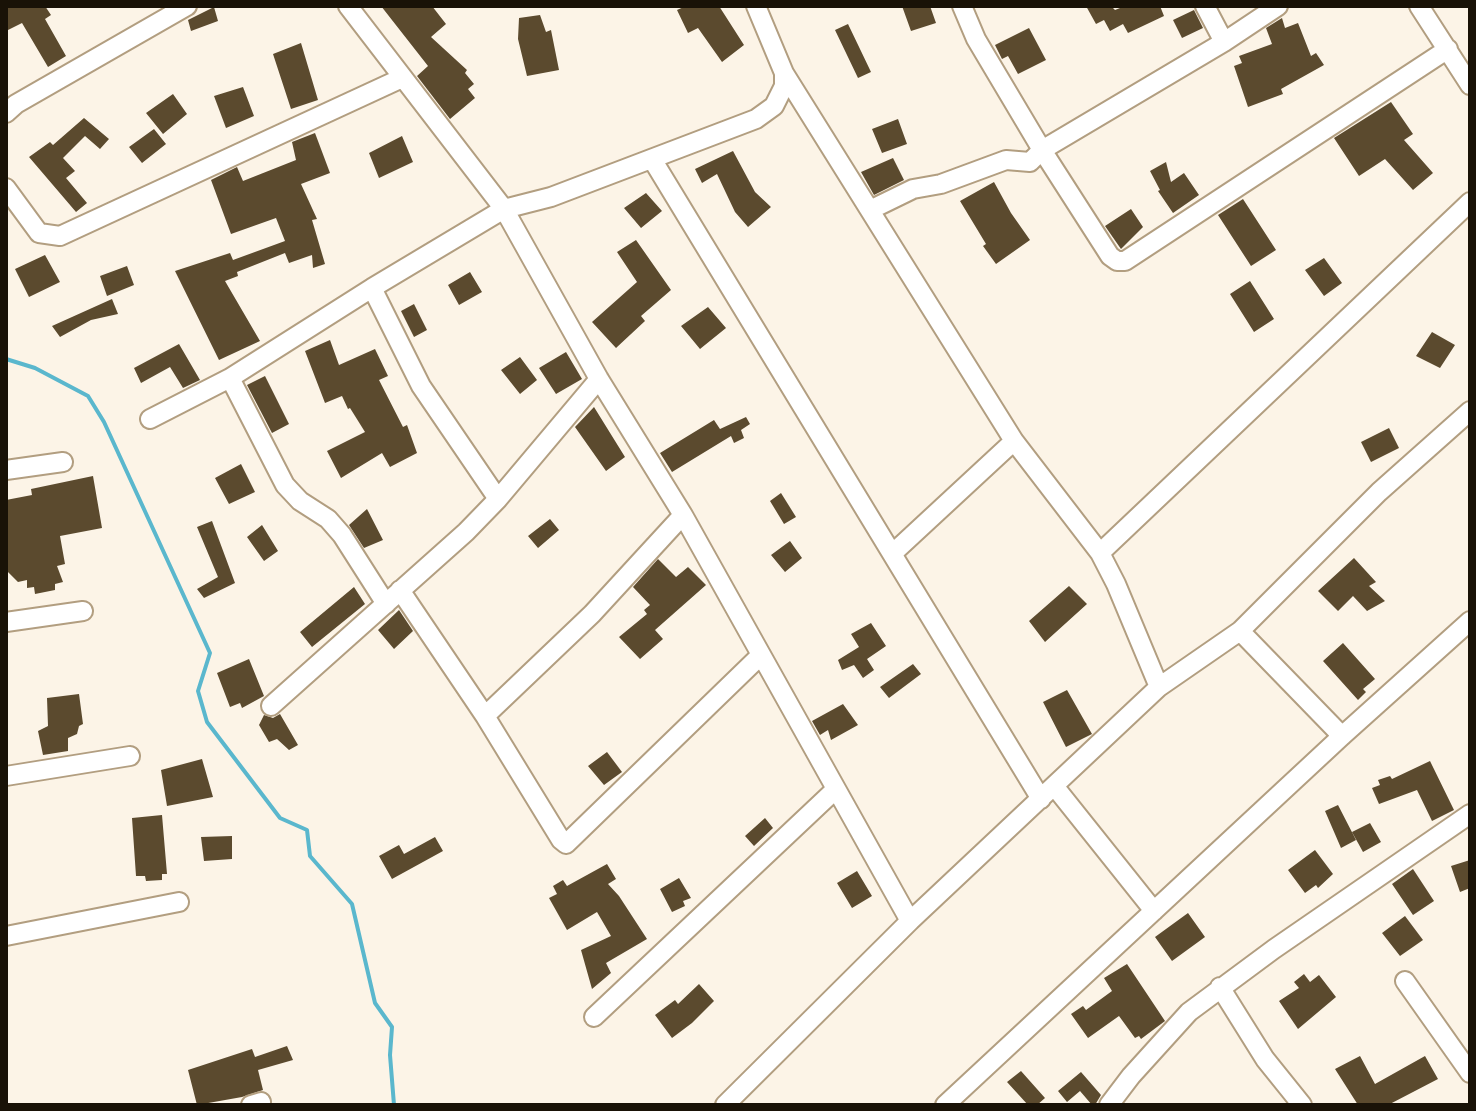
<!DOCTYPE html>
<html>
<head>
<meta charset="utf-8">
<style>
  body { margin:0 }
  #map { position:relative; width:1476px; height:1111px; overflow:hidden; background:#fcf4e7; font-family:Georgia,serif }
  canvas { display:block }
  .frame { position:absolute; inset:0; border:8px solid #191207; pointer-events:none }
</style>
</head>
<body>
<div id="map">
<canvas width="1476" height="1111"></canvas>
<div class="frame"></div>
</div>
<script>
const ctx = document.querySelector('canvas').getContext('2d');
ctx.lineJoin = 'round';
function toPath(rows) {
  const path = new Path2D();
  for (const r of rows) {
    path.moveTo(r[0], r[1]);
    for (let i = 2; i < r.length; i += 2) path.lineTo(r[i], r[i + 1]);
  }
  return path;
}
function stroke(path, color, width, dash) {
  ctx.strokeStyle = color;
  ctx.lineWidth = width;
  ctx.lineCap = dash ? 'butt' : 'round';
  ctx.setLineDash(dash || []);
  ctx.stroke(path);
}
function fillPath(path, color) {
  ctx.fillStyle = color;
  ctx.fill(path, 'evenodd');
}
const stream = toPath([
  [6,359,35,368,88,396,104,422,210,653,198,691,207,722,280,818,307,830,310,856,352,904,375,1003,392,1027,390,1055,394,1105]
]);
const building = toPath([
  [6,6,45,6,51,15,45,19,66,56,48,67,22,23,6,31],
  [381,6,432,6,446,24,431,37,467,70,465,73,474,84,468,89,475,98,450,119,417,76,428,66],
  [686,6,719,6,744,45,722,62,698,28,688,33,677,10],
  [902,6,930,6,936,23,911,31],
  [1086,6,1111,6,1115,10,1125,6,1160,6,1164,16,1128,33,1123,24,1110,31,1104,20,1096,24],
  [214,7,218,21,191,31,188,20],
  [1194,10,1203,28,1182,38,1173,20],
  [540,15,546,32,551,30,559,70,527,76,518,39,519,18],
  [1282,18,1285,28,1298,23,1311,56,1316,53,1324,65,1281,89,1283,94,1248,107,1234,66,1242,63,1239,56,1272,44,1266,28],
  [848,24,871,72,858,78,835,30],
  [1029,28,1046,60,1018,74,1008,56,1002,59,995,45],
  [301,43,318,100,291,109,273,54],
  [243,87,254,116,226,128,214,96],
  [173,94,187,114,163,134,146,113],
  [1391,102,1413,134,1404,140,1433,173,1413,190,1385,159,1359,176,1334,138],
  [84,118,109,139,100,149,85,136,63,158,75,171,66,178,87,203,76,212,29,157,50,142,53,145],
  [898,119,907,144,882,153,872,129],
  [154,129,166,144,142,163,129,147],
  [315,133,330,173,301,184,317,219,312,220,325,264,313,268,312,255,289,263,285,253,237,272,238,276,225,281,260,341,219,360,175,271,230,253,233,260,285,241,276,218,231,234,211,180,237,167,243,181,296,160,292,142],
  [402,136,413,162,379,178,369,153],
  [733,151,755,192,771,207,748,227,735,212,717,174,702,183,695,169],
  [893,158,904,180,874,195,861,172],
  [1166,162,1171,182,1184,173,1199,195,1173,213,1158,191,1160,190,1150,171],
  [994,182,1011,213,1030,240,996,264,983,246,986,244,960,201],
  [646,193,662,211,641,228,624,208],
  [1243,199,1276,250,1251,266,1218,215],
  [1131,209,1143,227,1121,249,1105,226],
  [636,240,671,290,641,316,645,321,616,348,592,322,637,282,617,252],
  [45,255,60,282,29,297,15,269],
  [1324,258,1342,283,1324,296,1305,270],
  [127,266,134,285,107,296,100,276],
  [470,272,482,292,459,305,448,285],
  [1250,281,1274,319,1254,332,1230,294],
  [112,299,118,314,91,320,60,337,52,326],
  [414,304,427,330,414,337,401,311],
  [708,307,726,328,700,349,681,326],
  [1432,332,1455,345,1440,368,1416,356],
  [330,340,339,365,375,349,388,376,379,380,403,427,407,425,417,453,390,467,382,453,341,478,327,451,365,432,350,408,348,409,342,396,325,403,305,351],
  [179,344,200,380,183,388,170,367,141,383,134,368],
  [566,352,582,379,556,394,539,368],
  [520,357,537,380,520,394,501,370],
  [265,376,289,424,272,433,247,385],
  [594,407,625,457,606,471,575,427],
  [746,417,750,424,741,430,744,438,734,443,731,436,672,472,660,453,714,420,720,429],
  [1389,428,1399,448,1371,462,1361,442],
  [241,464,255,492,229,504,215,478],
  [93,476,102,528,60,536,65,564,57,566,63,582,55,584,55,590,35,594,34,587,27,588,27,580,18,582,6,570,6,500,32,495,31,489],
  [781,493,796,517,784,524,770,501],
  [367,509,383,540,364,548,349,525],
  [550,519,559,530,538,548,528,536],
  [212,521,235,583,204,598,197,589,218,577,197,527],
  [262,525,278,551,264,561,247,537],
  [790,541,802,558,785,572,771,555],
  [1354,558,1376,582,1369,586,1385,601,1367,611,1353,596,1338,611,1318,591],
  [658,559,676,577,688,567,706,585,655,630,663,639,640,659,619,637,647,614,644,610,650,605,633,587],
  [1069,586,1087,604,1045,642,1029,621],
  [354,587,365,604,312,647,300,632],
  [399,610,413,631,394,649,378,630],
  [871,623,886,646,867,659,874,670,863,678,854,665,842,670,838,660,859,647,851,634],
  [1343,643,1375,679,1363,689,1366,692,1358,700,1323,661],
  [249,659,264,696,242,708,240,703,230,707,217,673],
  [913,664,921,674,889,698,880,687],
  [1067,690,1092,734,1066,747,1043,702],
  [79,694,83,724,79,726,77,734,68,738,68,751,43,755,38,731,48,726,47,698],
  [843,704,858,725,831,740,828,730,820,735,812,721],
  [280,714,298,745,289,750,277,739,269,742,259,725,264,715,273,718],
  [607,752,622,772,604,785,588,766],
  [202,759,213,797,167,806,161,770],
  [1430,761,1454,810,1432,821,1417,790,1379,804,1372,788,1380,785,1378,780,1390,776,1392,779],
  [1338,805,1356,840,1341,848,1325,811],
  [162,815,167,874,162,874,162,880,146,881,145,876,136,876,132,818],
  [765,818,773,828,754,846,745,836],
  [1370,823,1381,842,1363,852,1352,832],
  [232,836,232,859,204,861,201,837],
  [435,837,443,851,392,879,379,856,399,845,404,854],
  [1315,850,1333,874,1318,888,1316,885,1305,893,1288,870],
  [1470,860,1470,888,1460,892,1451,866],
  [607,864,616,879,608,884,619,896,647,939,606,963,611,973,592,989,581,950,611,936,597,912,567,930,549,898,557,894,553,886,563,880,567,886],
  [1413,869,1434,901,1413,915,1392,884],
  [857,871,872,896,852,908,837,883],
  [679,878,691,898,683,901,685,906,672,912,660,889],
  [1188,913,1205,937,1172,961,1155,937],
  [1405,916,1423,940,1400,956,1382,933],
  [1127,964,1165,1021,1141,1039,1139,1036,1135,1038,1119,1016,1088,1038,1071,1014,1083,1006,1086,1010,1112,991,1104,978],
  [1304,974,1310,982,1319,975,1336,997,1298,1029,1279,1001,1299,988,1294,982],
  [699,984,714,1001,692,1023,672,1038,655,1015,675,1000,678,1004],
  [287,1046,293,1060,258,1070,263,1090,242,1097,197,1105,188,1070,252,1049,255,1057],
  [1360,1056,1375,1084,1425,1056,1438,1079,1388,1105,1358,1105,1335,1069],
  [1021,1071,1045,1098,1037,1105,1028,1105,1007,1082],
  [1081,1072,1101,1095,1095,1105,1092,1105,1080,1091,1067,1102,1058,1091]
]);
const minor = toPath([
  [348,6,504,209,599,379,683,515,910,921],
  [962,6,976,39,1042,150,1110,256,1117,261,1125,261,1448,49],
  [1205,6,1224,42],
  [1419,6,1470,85],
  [784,73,1014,441,1100,553,1116,584,1159,687],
  [6,113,16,104,187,6],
  [652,159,1041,799],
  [6,188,39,233,60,236,402,78],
  [870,210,913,189,941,184,1006,160,1030,162,1042,150,1224,42,1278,6],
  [372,288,421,386,498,499],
  [230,378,285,485,300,501,328,519,342,535,386,604],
  [150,419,230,378,372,288,504,209,551,197,756,119,774,106,784,86,784,73,756,6],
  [6,470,63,462],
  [1100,553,1470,202],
  [892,554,1014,441],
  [400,590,485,716,561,840,566,844,761,655],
  [6,622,83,611],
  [1240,631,1342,736],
  [271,706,466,532,498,499,599,379],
  [485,716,592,614,683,515],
  [6,776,130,756],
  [1055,787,1154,911],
  [6,936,179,902],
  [1405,981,1470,1073],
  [1220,987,1265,1059,1302,1105],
  [594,1017,836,789],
  [251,1105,261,1102],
  [725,1105,910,921,1159,687,1240,631,1379,492,1470,411],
  [945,1105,1342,736,1470,621],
  [1109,1105,1131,1076,1189,1012,1274,949,1470,814]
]);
stroke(stream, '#5ab7cd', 4);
fillPath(building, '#5b4a2e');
stroke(minor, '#b29e80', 22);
stroke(minor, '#fff', 18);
</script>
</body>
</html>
